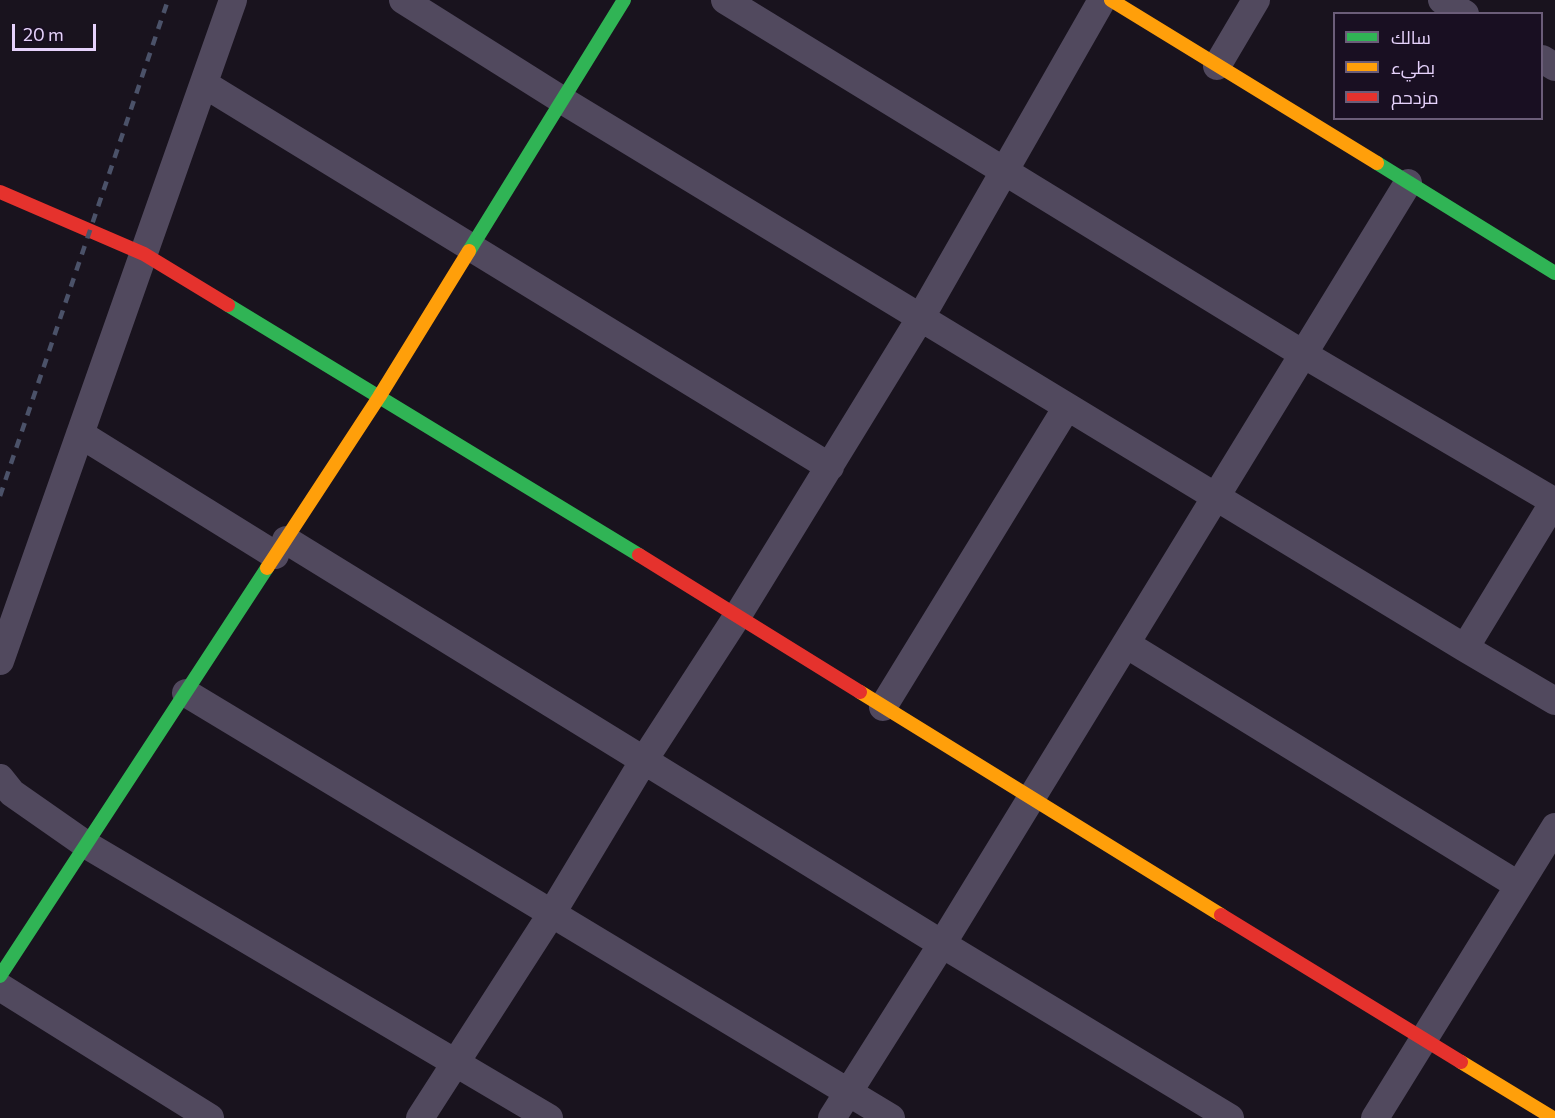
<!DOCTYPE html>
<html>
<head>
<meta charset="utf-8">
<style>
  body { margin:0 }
  #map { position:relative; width:1555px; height:1118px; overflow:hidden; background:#19131e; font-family:Commissioner,Cairo,sans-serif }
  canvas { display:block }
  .legend { position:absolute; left:1333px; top:12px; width:210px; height:108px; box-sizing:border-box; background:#190f22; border:2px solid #6b5d79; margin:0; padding:8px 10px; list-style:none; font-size:18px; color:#e6d2fc }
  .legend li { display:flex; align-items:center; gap:12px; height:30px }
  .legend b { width:30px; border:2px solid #6b5d79 }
  .scale { position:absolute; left:12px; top:24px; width:84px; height:27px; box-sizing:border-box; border:3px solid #e6d2fc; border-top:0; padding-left:8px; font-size:18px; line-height:21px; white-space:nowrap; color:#e6d2fc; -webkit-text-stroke:4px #190f22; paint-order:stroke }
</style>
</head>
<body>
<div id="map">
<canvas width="1555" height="1118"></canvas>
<ul class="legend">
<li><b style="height:8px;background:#30b455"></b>سالك</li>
<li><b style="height:8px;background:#ff9f0a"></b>بطيء</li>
<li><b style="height:8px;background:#e5322d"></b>مزدحم</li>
</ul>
<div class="scale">20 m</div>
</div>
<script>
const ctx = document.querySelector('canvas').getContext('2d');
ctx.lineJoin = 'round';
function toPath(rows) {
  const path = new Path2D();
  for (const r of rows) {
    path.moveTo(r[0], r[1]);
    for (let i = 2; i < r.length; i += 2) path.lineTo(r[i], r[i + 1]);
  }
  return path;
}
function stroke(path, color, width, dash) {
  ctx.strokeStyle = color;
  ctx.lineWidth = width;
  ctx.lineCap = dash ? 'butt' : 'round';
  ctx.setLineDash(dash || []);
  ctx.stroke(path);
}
const street = toPath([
  [403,0,562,100,1465,648,1555,701],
  [725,0,1303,354,1555,502],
  [1442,0,1465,14],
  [1542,59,1555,67],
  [1217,66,1256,0],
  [204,84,830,467],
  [80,434,275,555],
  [286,540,942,944,1230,1118],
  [1126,644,1518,885],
  [1465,648,1555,500],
  [0,661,233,0],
  [186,693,891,1118],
  [883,707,1067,407],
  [0,778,12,793,85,844,549,1118],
  [0,987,210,1118],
  [420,1118,552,913,644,760,738,615,921,317,1102,0],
  [832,1118,942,944,1408,183],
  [1375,1118,1555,827]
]);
const fast = toPath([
  [1377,163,1555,273],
  [469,251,624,0],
  [228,305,639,555],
  [0,976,267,568]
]);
const slow = toPath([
  [1111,0,1377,163],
  [267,568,379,397,469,251],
  [860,692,1221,915],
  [1461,1062,1553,1118]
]);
const jam = toPath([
  [0,192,144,254,228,305],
  [639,555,860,692],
  [1221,915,1461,1062]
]);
const rail = toPath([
  [0,496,168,0]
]);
stroke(street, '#51495e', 28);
stroke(fast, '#30b455', 14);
stroke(slow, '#ff9f0a', 14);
stroke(jam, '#e5322d', 14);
stroke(rail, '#4b5269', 4.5, [9, 8]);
</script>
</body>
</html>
